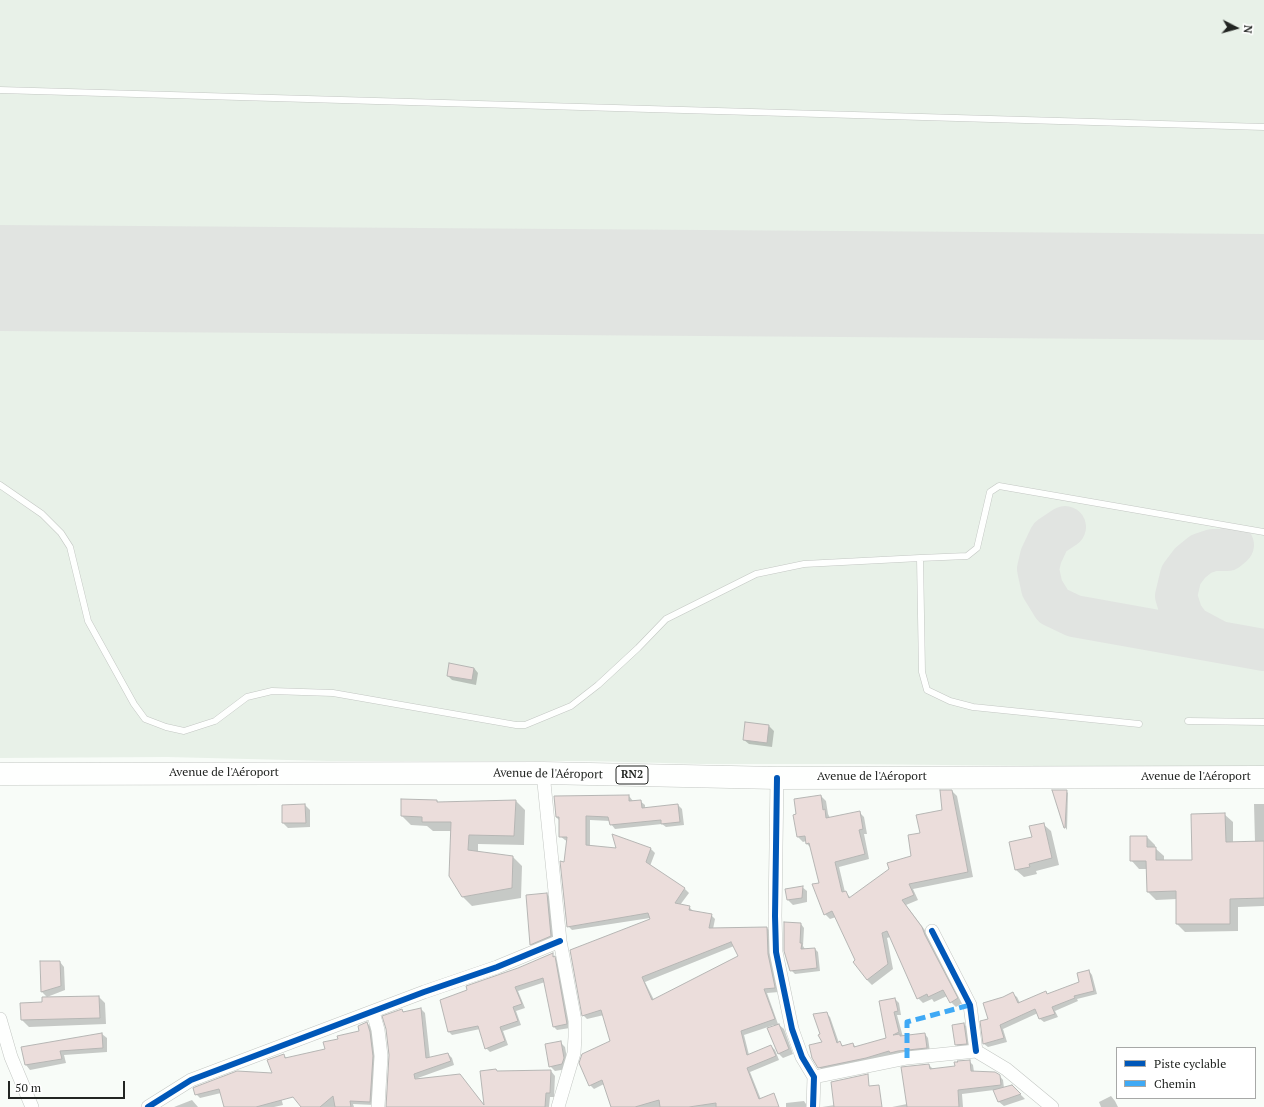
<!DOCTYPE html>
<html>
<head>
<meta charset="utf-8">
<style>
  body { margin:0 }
  #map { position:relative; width:1264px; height:1107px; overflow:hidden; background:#f8fcf8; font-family:"PT Serif",serif }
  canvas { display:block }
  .legend { position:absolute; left:1116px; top:1047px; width:140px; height:52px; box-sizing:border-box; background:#fff; border:1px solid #a7a8a7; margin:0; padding:5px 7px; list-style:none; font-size:12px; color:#222522 }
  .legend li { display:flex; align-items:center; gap:8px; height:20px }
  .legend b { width:20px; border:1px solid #a7a8a7 }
  .north { position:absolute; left:1216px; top:8px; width:40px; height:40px; -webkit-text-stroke:3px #fff; paint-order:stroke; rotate:96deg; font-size:11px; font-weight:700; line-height:16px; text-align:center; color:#222522 }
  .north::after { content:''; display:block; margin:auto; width:14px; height:18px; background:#222522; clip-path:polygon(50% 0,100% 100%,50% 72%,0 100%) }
  .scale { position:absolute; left:8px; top:1081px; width:117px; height:18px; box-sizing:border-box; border:2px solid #222522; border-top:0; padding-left:5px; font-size:12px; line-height:14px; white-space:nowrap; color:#222522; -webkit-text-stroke:3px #fff; paint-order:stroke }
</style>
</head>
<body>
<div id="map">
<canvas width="1264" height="1107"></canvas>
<ul class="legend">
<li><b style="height:5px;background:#0057b8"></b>Piste cyclable</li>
<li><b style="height:5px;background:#3fa9f5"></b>Chemin</li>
</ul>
<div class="north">N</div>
<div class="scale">50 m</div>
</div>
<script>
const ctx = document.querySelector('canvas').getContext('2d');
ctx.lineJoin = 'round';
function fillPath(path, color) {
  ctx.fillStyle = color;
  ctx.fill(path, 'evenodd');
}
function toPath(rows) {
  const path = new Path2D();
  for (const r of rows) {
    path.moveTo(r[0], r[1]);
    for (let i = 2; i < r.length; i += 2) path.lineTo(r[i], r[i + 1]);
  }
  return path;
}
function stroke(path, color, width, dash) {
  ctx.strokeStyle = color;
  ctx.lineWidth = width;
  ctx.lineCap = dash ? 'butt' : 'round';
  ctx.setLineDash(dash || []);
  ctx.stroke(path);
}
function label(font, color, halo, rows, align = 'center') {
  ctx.font = font + ' "PT Serif",serif';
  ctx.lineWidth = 3.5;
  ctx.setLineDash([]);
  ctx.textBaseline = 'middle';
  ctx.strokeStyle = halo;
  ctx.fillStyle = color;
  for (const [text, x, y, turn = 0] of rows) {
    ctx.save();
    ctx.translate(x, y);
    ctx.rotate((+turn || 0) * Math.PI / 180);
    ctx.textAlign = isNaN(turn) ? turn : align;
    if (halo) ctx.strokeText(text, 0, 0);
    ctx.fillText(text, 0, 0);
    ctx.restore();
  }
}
const built = toPath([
  [0,0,1264,0,1264,767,1116,767,857,764,702,764,588,761,328,761,167,757,0,758]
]);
const shadow = toPath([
  [474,668,478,673,476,685,452,680,448,676],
  [769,726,774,731,772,747,749,744,744,740],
  [952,791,957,796,973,877,913,889,918,900,906,905,927,933,930,941,962,1003,956,1007,951,1002,947,996,934,1002,932,999,923,1003,918,998,890,937,887,938,893,969,872,985,867,980,855,962,857,961,836,917,830,919,825,914,820,884,811,848,807,844,806,841,803,842,798,837,821,796,826,801,828,814,830,818,859,812,864,817,867,834,864,834,869,859,839,867,845,892,851,898,912,857,921,834,943,811],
  [1066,791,1068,793,1067,830,1065,827],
  [629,796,633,801,640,801,645,805,645,809,678,805,682,809,684,825,666,827,662,824,615,829,611,824,610,821,590,820,590,846,617,850,651,849,655,853,650,866,685,889,689,893,680,905,689,907,693,911,711,915,715,919,713,929,767,928,771,932,779,992,767,993,778,1024,784,1029,793,1054,783,1058,778,1053,774,1025,744,1035,749,1055,771,1046,775,1050,779,1060,750,1072,764,1107,611,1107,604,1084,594,1089,590,1085,611,1041,604,1015,587,1019,583,1015,651,920,650,918,572,930,568,926,565,863,567,841,565,840,560,836,560,821,556,817],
  [734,946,739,956,654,1000,645,982],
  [437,801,439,803,516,801,525,810,524,845,478,844,478,852,513,857,522,866,521,898,472,906,463,897,452,831,433,831,427,826,411,825,402,816],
  [1254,804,1264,804,1264,906,1238,907,1238,931,1185,932,1177,924,1177,899,1156,900,1148,892,1147,869,1139,869,1131,860,1147,837,1155,845,1155,848,1164,856,1164,861,1193,861,1224,814,1233,822,1233,843,1255,842],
  [305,805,310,810,310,827,288,828,283,823],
  [1043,824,1051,831,1059,865,1036,871,1037,874,1024,877,1016,870,1033,837],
  [802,887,807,891,807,902,793,905,788,900],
  [547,894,552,899,556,941,536,949,531,944],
  [801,924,804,928,803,946,805,949,815,949,818,952,820,971,795,974,791,970],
  [552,954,558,961,570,1028,557,1030,554,1027,545,982,518,991,525,1008,516,1011,521,1025,503,1031,508,1045,490,1052,486,1048,480,1029,452,1035,448,1031,535,963],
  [41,962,60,962,64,967,65,990,47,997,42,992],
  [1089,971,1092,975,1097,994,1077,999,1078,1001,1055,1011,1058,1017,1044,1022,1040,1019,1038,1013,1003,1029,1007,1042,988,1047,984,1044,981,1022,989,1020,1013,994,1017,997,1020,1003,1046,993,1048,995,1080,983],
  [99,997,105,1003,106,1024,29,1027,22,1020],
  [895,999,899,1003,901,1015,897,1015,903,1037,925,1034,928,1038,930,1052,823,1071,819,1067,824,1043,821,1034,826,1013,830,1017,839,1043,844,1046,853,1044,856,1047,887,1039],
  [421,1009,425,1013,430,1058,448,1054,452,1058,454,1065,415,1079,460,1075,485,1106,498,1072,551,1071,555,1076,554,1097,550,1097,549,1107,387,1107,402,1010,405,1013],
  [367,1023,371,1027,376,1061,374,1105,353,1104,354,1107,303,1107,275,1075,283,1105,274,1107,225,1107,221,1093,200,1098,196,1094,273,1074,283,1055,287,1058,326,1050,339,1040,361,1032],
  [964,1024,969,1029,971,1048,961,1049,956,1045],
  [102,1034,107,1038,107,1052,64,1055,66,1063,30,1070,26,1065,23,1048],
  [560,1042,565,1047,568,1064,567,1069,555,1071,550,1066],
  [969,1061,973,1065,974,1072,999,1075,1003,1080,1004,1088,1017,1091,1025,1099,1004,1106,999,1102,994,1090,962,1094,963,1107,892,1107,907,1104,929,1065,934,1070,956,1067],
  [1111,1096,1115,1101,1118,1107,1101,1107,1099,1102],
  [192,1100,198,1107,174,1107],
  [804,1101,808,1107,786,1107,786,1103],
  [835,1105,852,1107,822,1107]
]);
const taxiway = toPath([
  [1208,287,1264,301],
  [1065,527,1050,537,1041,556,1038,569,1042,588,1053,606,1074,616,1264,650],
  [1219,642,1191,627,1182,615,1176,596,1181,575,1190,563,1201,554,1213,550,1227,550,1233,545]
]);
const runway = toPath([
  [0,278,1264,287]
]);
const building = toPath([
  [449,663,474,668,472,680,447,676,449,663],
  [745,722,769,725,767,743,743,740,745,722],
  [940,790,952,790,968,872,909,884,914,895,902,900,922,927,925,935,958,998,950,1003,943,990,928,997,927,994,917,999,887,931,882,933,888,964,867,980,853,962,855,960,832,911,824,915,812,884,819,883,809,843,806,844,805,836,797,837,793,815,796,814,794,799,821,795,823,810,825,809,826,818,860,811,863,829,859,830,865,854,835,862,842,892,846,891,849,898,889,869,887,863,911,856,908,835,920,833,916,815,942,810,940,790],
  [1052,790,1067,790,1065,828,1064,828,1052,790],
  [629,795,629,801,641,800,642,808,678,804,680,822,661,824,661,820,610,825,608,817,586,816,586,845,616,848,612,834,651,848,646,862,685,888,675,903,690,906,689,910,712,914,709,928,767,927,768,954,775,987,775,988,764,989,775,1019,741,1031,747,1055,771,1045,776,1056,747,1068,759,1099,774,1093,779,1107,716,1107,716,1103,689,1107,660,1107,659,1100,635,1107,611,1107,602,1080,589,1086,579,1063,582,1054,610,1041,601,1010,582,1016,570,950,650,919,648,913,567,927,560,861,564,862,567,837,559,837,559,817,556,817,554,796,629,795],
  [731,942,738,956,652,1000,642,977,731,942],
  [401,799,437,800,437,802,516,800,514,836,469,835,468,850,513,856,512,888,462,897,449,876,451,822,422,822,422,817,401,816,401,799],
  [305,804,306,823,282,823,282,805,305,804],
  [1225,813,1226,842,1264,841,1264,898,1230,899,1230,924,1176,924,1176,891,1147,892,1146,861,1130,861,1130,836,1147,836,1147,847,1156,847,1156,860,1192,860,1191,814,1225,813],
  [1044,823,1052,858,1029,864,1030,867,1015,870,1009,842,1032,837,1029,826,1044,823],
  [803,886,802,898,787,900,785,889,803,886],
  [547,893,551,936,530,945,526,895,547,893],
  [784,922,801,923,800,943,802,943,801,949,815,948,817,968,790,971,784,951,784,922],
  [553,953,553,957,555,956,567,1024,553,1027,543,978,515,987,522,1004,513,1007,518,1021,500,1027,505,1041,485,1049,478,1026,448,1032,440,1000,467,990,466,986,518,968,553,953],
  [40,961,60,961,61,986,41,992,40,961],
  [1089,970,1094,991,1074,996,1075,998,1052,1007,1055,1014,1039,1019,1035,1009,1000,1025,1004,1038,983,1044,980,1021,988,1019,983,1003,1003,997,1013,992,1018,1003,1046,991,1047,994,1079,982,1077,973,1089,970],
  [99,996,100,1018,21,1020,20,1003,42,1002,42,997,99,996],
  [895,998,898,1011,894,1012,899,1032,893,1035,900,1034,900,1036,925,1033,927,1048,898,1051,890,1053,889,1051,866,1058,818,1068,812,1058,809,1045,822,1042,818,1035,820,1034,813,1014,827,1012,837,1043,840,1041,842,1046,853,1043,854,1047,886,1038,879,1001,895,998],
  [421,1008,426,1058,448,1053,451,1061,414,1074,415,1079,460,1074,484,1105,480,1071,496,1069,497,1071,551,1070,550,1093,546,1093,545,1107,386,1107,389,1055,386,1029,382,1016,402,1009,403,1012,421,1008],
  [367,1022,370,1032,373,1056,370,1102,350,1101,351,1107,335,1107,333,1096,320,1107,301,1107,293,1097,256,1107,224,1107,219,1089,195,1095,193,1088,195,1087,237,1071,272,1073,267,1060,284,1054,285,1058,325,1049,323,1042,338,1039,337,1036,359,1031,358,1026,367,1022],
  [964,1023,967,1044,955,1045,952,1025,964,1023],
  [779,1024,789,1049,778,1054,767,1028,779,1024],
  [102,1033,103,1048,60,1051,62,1059,25,1065,21,1047,102,1033],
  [561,1041,564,1058,562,1064,549,1067,545,1044,561,1041],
  [970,1060,971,1071,995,1072,1000,1075,1001,1085,958,1090,959,1107,907,1107,901,1067,929,1064,930,1069,955,1066,954,1062,958,1062,957,1061,970,1060],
  [868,1074,869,1086,879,1085,882,1107,834,1107,831,1082,868,1074],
  [1012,1085,1021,1094,998,1102,993,1090,1012,1085]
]);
const lane = toPath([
  [0,90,1264,127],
  [0,485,42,514,61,533,70,547,88,621,134,704,145,719,166,727,184,731,215,721,247,697,272,691,333,693,516,725,525,725,571,706,598,685,638,648,666,619,756,574,804,564,920,558,922,672,927,690,950,701,973,707,1139,724],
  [920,558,967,556,977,548,990,492,999,486,1264,532],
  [1188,721,1264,722]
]);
const street = toPath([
  [543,773,560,941,575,1021,575,1037,574,1053,558,1107],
  [777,778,775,916,776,952,792,1029,802,1057,814,1077,813,1107],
  [932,931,970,1005,976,1051],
  [373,1012,378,1030,381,1056,378,1107],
  [0,1019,11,1057,32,1107],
  [814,1077,907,1058,976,1051,1006,1069,1052,1107],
  [148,1107,191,1080,424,992,497,967,560,941]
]);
const highway = toPath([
  [0,774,543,773,777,778,1264,777]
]);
const quiet = toPath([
  [907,1058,907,1022,970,1005]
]);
const cycleway = toPath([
  [777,778,775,916,776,952,792,1029,802,1057,814,1077,813,1107],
  [932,931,970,1005,976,1051],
  [148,1107,191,1080,424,992,497,967,560,941]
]);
const shields = [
  [632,775,32]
];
const shieldNames = [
  ["RN2",632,775]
];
const streetNames = [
  ["Avenue de l'Aéroport",224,773],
  ["Avenue de l'Aéroport",548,774,1],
  ["Avenue de l'Aéroport",872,777],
  ["Avenue de l'Aéroport",1196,777]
];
fillPath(built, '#e8f1e8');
fillPath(shadow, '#0003');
stroke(taxiway, '#e1e4e1', 42);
stroke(runway, '#e1e4e1', 106);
fillPath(building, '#ebdddb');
stroke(building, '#b6b6b4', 1);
stroke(lane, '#c3c7c3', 7);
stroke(street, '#c3c7c3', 14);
stroke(highway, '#c3c7c3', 23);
stroke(lane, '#fefffe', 6);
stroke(street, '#fefffe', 13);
stroke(highway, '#fefffe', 22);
stroke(quiet, '#3fa9f5', 5, [10, 5]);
stroke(cycleway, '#0057b8', 6);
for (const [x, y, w] of shields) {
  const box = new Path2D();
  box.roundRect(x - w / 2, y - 9, w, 18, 3);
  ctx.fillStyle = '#fff';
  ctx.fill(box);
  stroke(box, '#222522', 1);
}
label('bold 11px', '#222522', null, shieldNames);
label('12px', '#222522', '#fff', streetNames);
</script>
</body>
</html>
